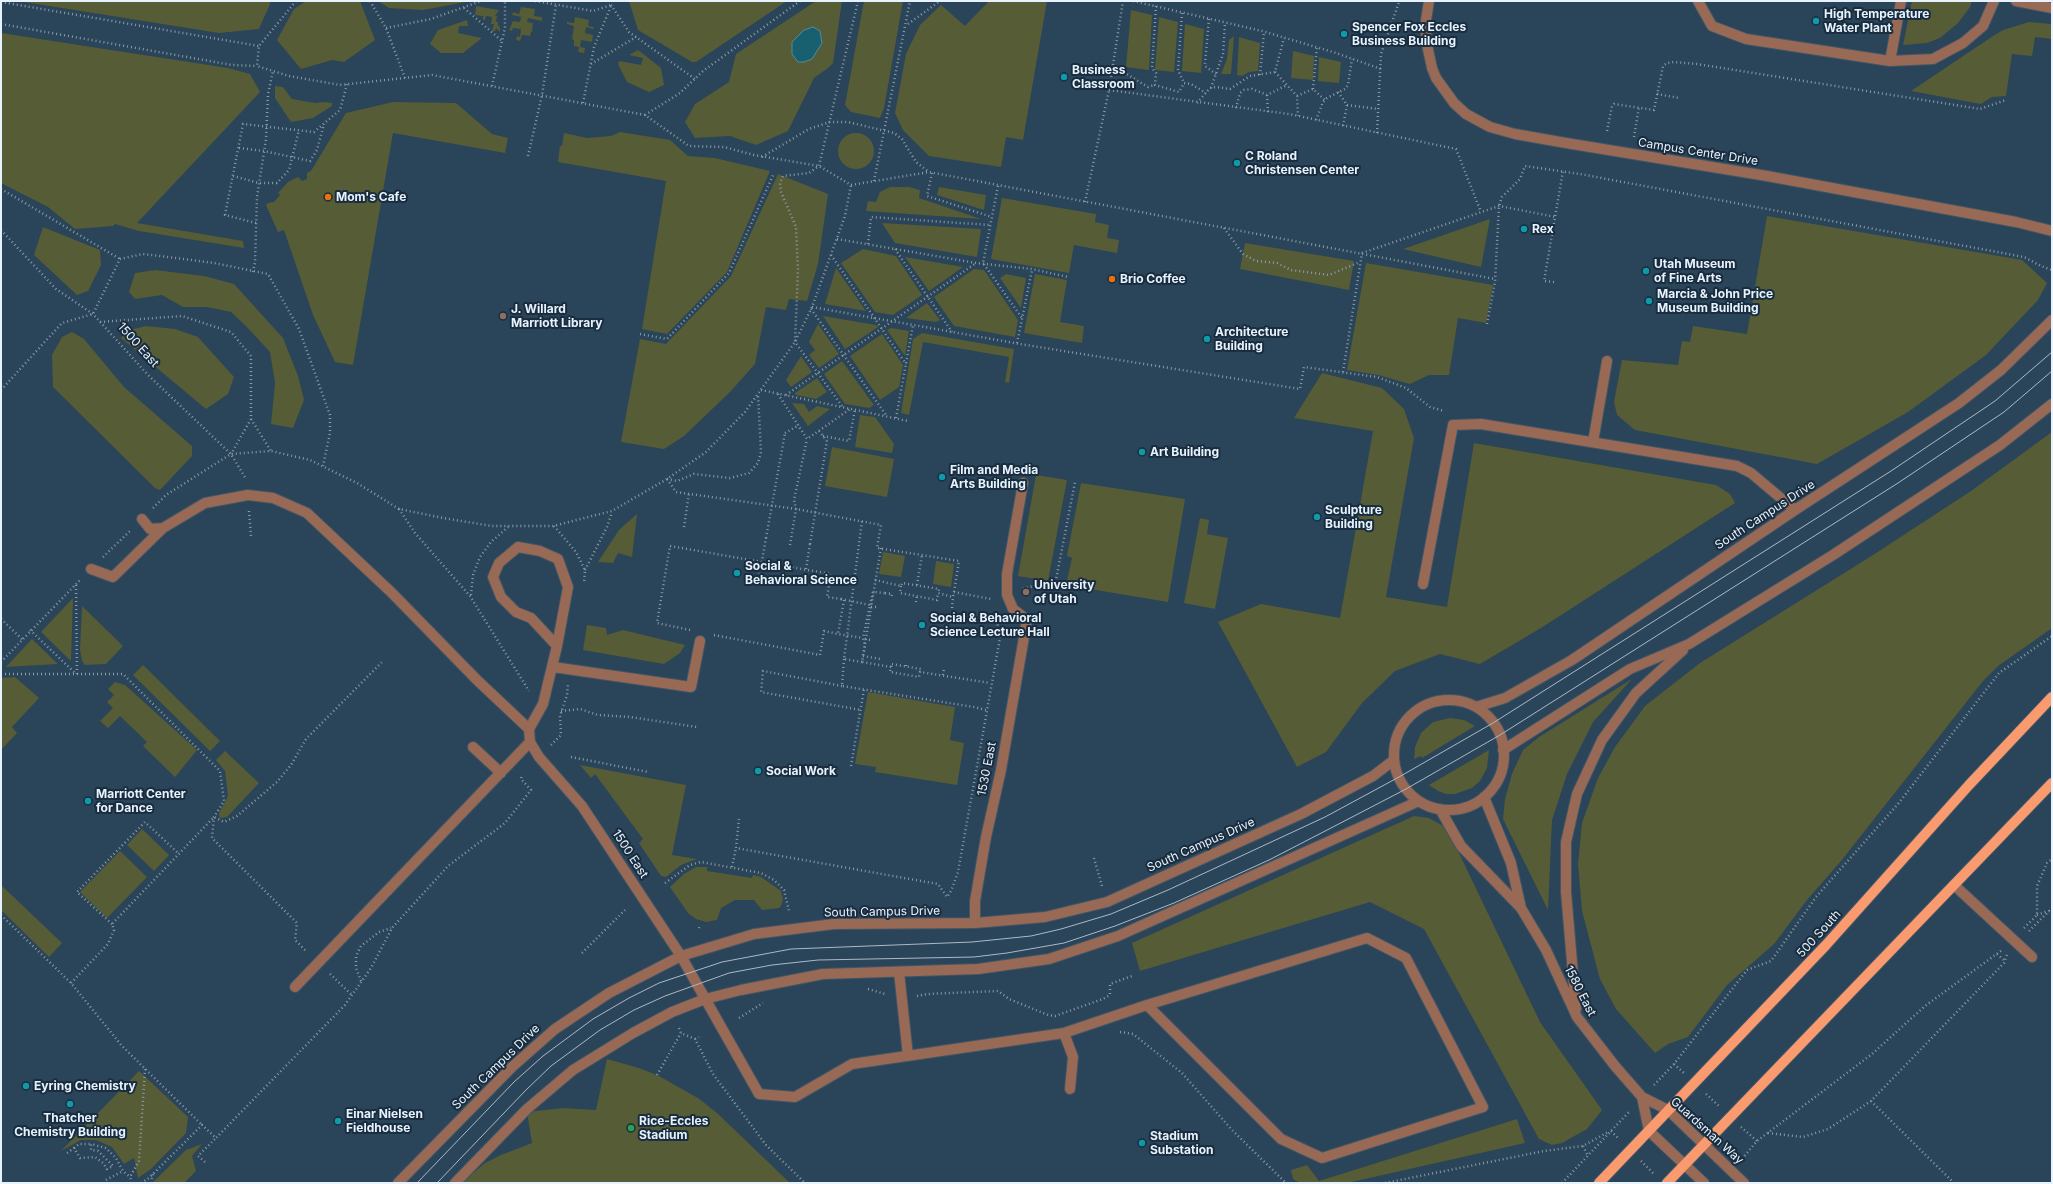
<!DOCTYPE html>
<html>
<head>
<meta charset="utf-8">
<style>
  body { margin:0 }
  #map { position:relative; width:2053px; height:1184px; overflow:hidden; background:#233849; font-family:Inter,sans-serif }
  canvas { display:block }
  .frame { position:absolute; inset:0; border:2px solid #e6f2fe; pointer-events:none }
</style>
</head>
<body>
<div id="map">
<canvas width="2053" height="1184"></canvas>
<div class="frame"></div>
</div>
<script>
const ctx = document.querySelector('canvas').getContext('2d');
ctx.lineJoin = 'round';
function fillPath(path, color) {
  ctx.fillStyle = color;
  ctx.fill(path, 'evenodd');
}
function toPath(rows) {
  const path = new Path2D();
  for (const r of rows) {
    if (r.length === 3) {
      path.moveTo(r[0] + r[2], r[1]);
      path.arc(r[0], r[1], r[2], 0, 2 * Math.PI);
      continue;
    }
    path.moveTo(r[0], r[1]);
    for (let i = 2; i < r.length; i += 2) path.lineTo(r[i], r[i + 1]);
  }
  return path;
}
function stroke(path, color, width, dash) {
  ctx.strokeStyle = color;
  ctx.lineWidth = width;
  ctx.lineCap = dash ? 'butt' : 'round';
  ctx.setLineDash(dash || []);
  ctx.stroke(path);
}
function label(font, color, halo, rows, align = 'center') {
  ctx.font = font + ' Inter,sans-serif';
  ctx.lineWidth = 4;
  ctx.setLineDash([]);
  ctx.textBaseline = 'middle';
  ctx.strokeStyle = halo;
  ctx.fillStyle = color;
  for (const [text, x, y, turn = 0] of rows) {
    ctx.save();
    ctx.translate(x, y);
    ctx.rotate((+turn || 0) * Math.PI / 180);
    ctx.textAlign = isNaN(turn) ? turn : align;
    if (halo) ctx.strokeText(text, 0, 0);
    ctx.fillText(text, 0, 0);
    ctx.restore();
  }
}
const built = toPath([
  [1,1,2052,1,2052,1183,1,1183]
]);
const green = toPath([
  [18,1,270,1,270,4,259,29,219,33],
  [306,1,360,1,375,40,344,62,332,60,301,69,277,40,294,9],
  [378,1,471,1,423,10,389,8],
  [629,1,787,1,696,62,692,62,638,30],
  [816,1,842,1,833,63,828,68,814,78,788,131,756,145,730,136,695,138,685,122,695,104,729,82,736,54],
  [813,27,818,30,821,43,812,59,792,42,804,30],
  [864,1,903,1,884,108,880,118,851,112,845,105],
  [989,1,1047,1,1023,140,1006,137,1001,167,929,156,903,130,895,113,906,54,920,25,941,5,965,26],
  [1912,1,1972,1,1970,7,1958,23,1940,38,1927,43,1903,45],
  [476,6,499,10,495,16,497,16,496,22,498,22,498,26,500,27,500,32,496,28,495,31,492,31,494,24,491,24,492,17,486,16,485,20,483,20,483,16,475,15],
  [521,7,535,9,534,16,542,17,542,21,528,18,527,22,533,23,532,32,527,31,531,32,530,36,522,35,520,41,516,40,517,36,520,37,521,29,513,28,512,31,509,30,513,21,520,22,521,17,512,15,513,12,519,14],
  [1131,10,1152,15,1149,70,1126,67],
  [575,17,589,20,588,26,594,27,593,29,586,27,585,33,593,35,592,42,581,40,580,47,585,48,584,53,578,52,579,47,574,46,574,40,572,39,574,26,567,24,567,22,574,23],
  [1159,17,1178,22,1174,72,1155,70],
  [467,20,468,26,459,26,458,33,482,38,463,53,441,53,430,44,438,30],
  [2029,22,2052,24,2052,39,2035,37,2032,56,2012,54,2006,96,1992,97,1981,104,1911,91,1990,38,2003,30],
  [1185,24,1204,29,1201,73,1182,71],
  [1,33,228,68,250,74,260,92,137,223,243,241,244,248,139,231,115,224,113,226,75,229,48,207,1,183],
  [1234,36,1231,74,1221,74,1227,59,1229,40],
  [1239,37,1260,43,1258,71,1249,72,1242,76,1237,75],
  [638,50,661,68,664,85,649,92,627,82,618,64,619,61,641,65,643,58,629,55],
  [1293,51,1314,56,1313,80,1291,78],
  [1319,57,1341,62,1339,83,1318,81],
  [275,86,283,87,292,99,315,103,323,102,332,103,332,106,313,118,291,122,275,98],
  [393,102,456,103,492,134,508,138,505,153,393,133,353,365,335,362,313,315,284,230,278,232,266,205,268,203,274,202,280,195,278,193,288,182,298,177,302,181,307,179,307,173,311,171,346,113],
  [620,132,670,140,688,156,715,158,770,171,727,272,667,334,642,329,666,181,558,162,560,146,562,146,564,133,587,138,611,136],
  [856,151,18],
  [778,174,828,194,818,264,807,301,789,299,786,310,766,307,755,364,730,392,684,436,664,449,621,442,640,339,666,344,731,276],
  [890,187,909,187,920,190,919,198,981,219,866,211,868,201,876,202,880,192],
  [939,187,986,195,984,210,937,195],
  [1002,198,1096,214,1095,222,1109,225,1107,238,1119,240,1117,253,1074,245,1069,273,991,259],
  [1767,216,2022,260,2047,283,2038,300,1986,355,1908,412,1817,464,1635,430,1617,415,1614,402,1622,360,1678,365,1682,341,1690,342,1693,326,1747,334],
  [1490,219,1481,267,1403,249],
  [882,223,981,229,977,257,895,243],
  [43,227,100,250,101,265,88,291,77,295,34,255],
  [1245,243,1354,261,1349,290,1240,269],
  [863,249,896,256,922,295,893,315,875,312,841,263],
  [905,257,963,267,929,291],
  [1366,263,1493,285,1486,323,1458,318,1449,375,1429,375,1410,384,1378,375,1347,370],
  [836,268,866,311,825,304],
  [974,269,984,270,1018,320,1015,337,954,326,934,297],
  [155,270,204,276,234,284,283,338,298,376,304,400,293,428,271,424,275,383,270,352,246,326,231,312,207,307,183,307,162,295,135,299,129,292,135,273],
  [1006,274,1026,278,1021,308,1000,278],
  [1035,274,1067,280,1060,322,1084,326,1082,343,1024,333],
  [927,303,940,320,936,322,906,318],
  [823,316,876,325,878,327,845,349],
  [818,324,839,354,819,368,809,355,815,350,809,342],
  [146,326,175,329,198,337,234,377,228,394,206,409,121,338,126,331],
  [891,328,909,331,905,356,887,330],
  [72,332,84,339,124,387,192,446,192,456,160,490,155,488,53,387,52,355,62,337],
  [922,333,1014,349,1009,383,1005,382,1009,357,923,342,909,415,901,413,913,339],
  [882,334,903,365,899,387,880,400,850,356],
  [801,356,812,372,791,387,786,380],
  [842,361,874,405,869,408,845,404,824,374],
  [1322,373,1382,388,1404,409,1414,438,1386,597,1447,607,1474,443,1716,485,1730,494,1735,503,1541,628,1480,664,1440,654,1395,671,1362,703,1326,752,1297,767,1218,622,1261,604,1340,618,1373,431,1294,418],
  [817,378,827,392,816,399,796,395,795,393],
  [792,403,804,404,809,412,817,406,830,409,808,426],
  [860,415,875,417,894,444,892,453,855,447],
  [2052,432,2052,628,1998,666,1983,681,1841,861,1807,900,1774,944,1727,985,1688,1037,1668,1044,1655,1053,1616,1009,1600,979,1582,911,1578,864,1582,823,1598,778,1615,747,1645,706,1700,663,1873,555,1971,491],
  [832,447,894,459,887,497,825,486],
  [1036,475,1067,480,1048,581,1018,576],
  [1081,483,1185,499,1168,602,1066,585,1072,558,1067,556],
  [637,514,632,557,618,553,613,563,598,562,619,530],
  [1200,518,1209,520,1207,534,1228,538,1215,609,1184,603],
  [883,552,905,556,901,577,879,574],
  [936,561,954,564,951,587,933,584],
  [73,598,71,661,41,632],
  [82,606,123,646,106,664,85,665,82,661,80,650],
  [587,625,606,628,607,635,623,630,685,645,680,653,664,664,583,650],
  [32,639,58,664,6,667],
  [143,665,220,741,210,751,133,675],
  [15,677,39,698,12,727,17,733,1,750,1,678],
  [1632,679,1593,722,1567,774,1552,820,1548,910,1503,819,1505,799,1512,774,1523,750,1539,737],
  [115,682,125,685,197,750,175,777,143,746,147,742,120,716,108,728,100,721,113,708,107,702,114,695,108,689],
  [868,692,955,707,950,740,964,743,957,785,875,772,876,767,855,764],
  [1450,718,1464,720,1475,726,1422,758,1421,756,1414,759,1415,747,1421,733,1433,722],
  [1489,750,1487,768,1480,781,1472,788,1455,794,1446,794,1438,791,1429,785],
  [225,751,259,783,227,817,220,818,219,813,228,796,225,771,216,760],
  [580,765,686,785,672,855,697,859,681,865,666,877,661,876,639,843,643,839,595,774,591,778],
  [1414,816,1429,818,1447,828,1540,1022,1602,1110,1587,1129,1562,1143,1552,1145,1539,1139,1424,929,1370,902,1140,971,1132,943],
  [142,829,169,855,154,871,127,845],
  [120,851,147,877,107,918,80,892],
  [696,867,707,867,707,871,752,878,753,875,761,877,781,891,783,899,781,906,779,908,762,910,754,900,735,900,721,908,717,920,706,922,696,919,688,913,670,887,684,874],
  [1,885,62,943,49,957,1,910],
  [607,1059,639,1068,657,1075,698,1098,717,1113,790,1183,461,1183,485,1163,501,1155,532,1143,527,1112,563,1108,596,1110],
  [139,1071,188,1117,186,1133,151,1169,138,1178,134,1158,124,1164,112,1147,96,1140,81,1140,61,1151],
  [1517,1119,1525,1143,1347,1183,1300,1183,1293,1179,1291,1170,1307,1165,1319,1181],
  [202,1144,192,1156,196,1171,184,1183,152,1183,186,1150]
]);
const water = toPath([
  [813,27,820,31,822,43,812,59,804,62,798,62,792,54,792,42,804,30,813,27]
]);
const path = toPath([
  [296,1,259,46,257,66,289,76,340,85,432,75,645,115,689,146,724,147,754,155,819,166,851,185,929,172,1495,279],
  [370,1,386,28,405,78],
  [535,1,593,11,611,5],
  [611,1,611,5,629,32,695,79],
  [1133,1,1262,31,1336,53,1381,69],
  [1,2,259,46],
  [1156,6,1152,68,1156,73,1155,85,1179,92,1184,83,1191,84,1206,93],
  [464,8,502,41],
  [1182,13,1178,70,1184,83],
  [1209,19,1205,63,1205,66,1216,74],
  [1,24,232,65,257,66],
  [908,24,940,1],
  [386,28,431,19,481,1],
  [591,64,636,37],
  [1112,69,1125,73,1148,87,1155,85],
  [1275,72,1297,96,1298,116],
  [1260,75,1264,32],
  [492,86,505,28,505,1],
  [1211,88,1223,54,1225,23],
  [1313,89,1317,47],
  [1109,90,1289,114,1456,149,1481,212],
  [1338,92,1347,105,1343,126],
  [1657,94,1679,98],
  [1267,95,1268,112],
  [1297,96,1313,89,1325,100],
  [583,103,594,47,611,6],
  [1197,103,1210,88,1216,87,1230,89,1250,76,1275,72,1284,38],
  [1347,105,1378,109],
  [1236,108,1240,93,1244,90,1252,89,1267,95,1287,85],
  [645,115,680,93,703,71,800,1],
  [1316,120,1323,102,1327,98,1345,89,1348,85,1352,59],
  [1607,131,1612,106,1614,104,1654,110,1663,66,1667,63,1674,62,1697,64,1980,109,2006,100],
  [1377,133,1381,54,1399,2],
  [1634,137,1639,107],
  [239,148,264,151,310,161,317,150,324,124],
  [528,156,542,95,556,5],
  [762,157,809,129,830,122,848,122,894,133,902,139,916,162,929,172],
  [932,173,927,196,992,217],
  [233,176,259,183,277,183,289,170,299,130],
  [874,181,910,1],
  [998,186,983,263,1022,318],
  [1,189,120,259],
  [1085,202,1109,90,1123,1],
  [256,223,225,215,243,124,314,132,340,110,347,84],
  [1224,228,1243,254,1256,261,1277,263,1291,270,1329,275,1360,262],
  [1,230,56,289,93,314,148,375,231,454,246,479],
  [837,239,976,263,1032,269,1068,277],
  [868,244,871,217,990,225],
  [895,249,952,332],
  [1362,253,1499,206,1556,217],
  [831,255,906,364],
  [253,272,255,262,257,197,266,139,268,94,273,71],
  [1554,282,1544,281,1563,171],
  [812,307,1020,344,1300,389,1304,367,1377,377,1406,388,1430,407,1444,411],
  [811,309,886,415],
  [100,322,182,316,231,332,251,356,251,419,231,454],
  [1487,324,1495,282,1499,206,1502,197,1520,179,1525,166,1580,174,2024,257,2041,266,2052,270],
  [640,334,667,339,729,273,774,173],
  [1017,343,1032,270],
  [1343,372,1362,253],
  [1,390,62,323,93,314,120,259,143,254,176,258,214,263,268,274,299,329,330,415,330,433,323,466],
  [761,390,908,421],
  [778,394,807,439,850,409],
  [786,395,976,263],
  [842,406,795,342,798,270,796,227,781,192,780,183,783,176,809,173,819,166,858,1],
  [896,418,913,325],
  [251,419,271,451],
  [819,431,827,441],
  [785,433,799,425],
  [823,436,849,441,855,409],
  [667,479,676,492,796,509,881,525,877,548,959,561,954,592],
  [667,479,677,481,694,474,730,478,749,473,758,463,761,452,758,395],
  [153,508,166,495,231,454,271,451,310,460,357,483,399,509,443,518,492,526,553,526,612,511,667,479,706,452,745,412,795,342,812,307,845,216,851,185],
  [399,509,415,533,470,596,529,691],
  [249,511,251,536],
  [554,526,576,552,585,570,584,583],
  [684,527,689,493],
  [790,545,796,509,794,500,807,439],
  [881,548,862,662,891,667,890,672,919,677,920,672,990,683],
  [103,557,131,530],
  [806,569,810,544],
  [585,570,607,527,612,512],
  [759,578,766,538],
  [875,580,901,586,902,583,939,589,938,593,953,597,954,592,991,599],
  [76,585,77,674],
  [917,585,922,555],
  [901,586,900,593,937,600,938,593],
  [1023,589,1033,586,1054,590,1075,482],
  [885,593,892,594,891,598],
  [471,595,473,575,480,557,491,542,508,527],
  [916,602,917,596],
  [871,607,878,607],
  [952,608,953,597],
  [1,619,22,639],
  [30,630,76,674],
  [690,630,657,623,670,546,831,574,827,597,841,599],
  [714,635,820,655,824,631,838,634],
  [865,639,871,640],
  [863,656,880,659,880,657],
  [844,659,842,686,974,707,986,710],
  [1,662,80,580],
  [862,662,844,659,862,521],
  [906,666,906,662],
  [891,667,891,664,921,669,920,672],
  [1,674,123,674,220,771,224,801,214,817,212,838,297,923,295,940,307,952],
  [943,675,944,668],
  [842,686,763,671,761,692,861,710],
  [561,711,580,709,598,715,630,717,697,727],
  [551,745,561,735,560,716,567,695,568,684],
  [571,757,648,772],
  [851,766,864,689],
  [739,819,736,848,938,884,947,897,951,891,958,872,1000,638,995,611],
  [1094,858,1102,886],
  [732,867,736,848],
  [665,883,690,865,701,862,761,873,774,880,784,890,789,911],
  [1,915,71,983,122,1046,202,1125],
  [2037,915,2048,911],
  [112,924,77,892,145,822,179,854],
  [699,928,700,925],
  [2024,928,2037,915,2037,886,2047,863,2052,859],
  [2029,931,2049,911,2052,914],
  [582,953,625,910],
  [1997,954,2005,961],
  [330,974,352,995],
  [361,981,356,968,356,956,361,946,379,932,391,928],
  [71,983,108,944,114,930,112,924,214,817,224,822,237,816,277,782,291,765,306,739,382,662],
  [868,989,885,994],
  [917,996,927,994,998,991,1009,999,1048,1015,1055,1016,1103,999,1110,995,1110,984,1132,976],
  [739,1018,763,1003],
  [679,1028,681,1033,695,1039,713,1074,766,1145,805,1183],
  [1120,1032,1133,1034,1182,1073,1232,1130,1286,1183],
  [695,1039,699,1037],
  [1674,1064,1684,1073],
  [657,1075,681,1033],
  [1654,1085,1674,1064,1747,970,1771,961,1816,897,1898,804,1999,673,2052,636],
  [1706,1094,1719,1106],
  [1871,1101,1954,1183],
  [1741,1127,1757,1141],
  [1611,1131,1619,1139],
  [1768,1133,1803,1137,1828,1129,1871,1101,2004,963,2007,955],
  [1583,1146,1588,1156],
  [74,1148,79,1144,91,1144],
  [67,1153,74,1148,80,1158,95,1157,103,1163,107,1169,113,1166,98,1151,91,1150,91,1144,106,1148,116,1158,123,1171,130,1177],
  [1742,1159,1757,1141,1872,1054,1925,1006,2002,950],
  [1641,1161,1654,1174],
  [205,1162,198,1156,216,1138],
  [106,1180,123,1171],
  [132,1183,130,1177,139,1161,145,1069],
  [141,1183,149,1178,202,1125,216,1138,345,1005,371,968,392,928,448,866,505,823,516,809,531,790,521,779,522,775],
  [151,1183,153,1174],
  [1385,1183,1544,1151,1583,1146,1608,1132],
  [1562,1183,1629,1112]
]);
const minor = toPath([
  [1429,1,1426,20,1426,40,1432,68,1436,78,1454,103,1466,114,1490,127,1515,134,1566,143,1767,176,2016,222,2052,231],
  [1698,1,1712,26,1746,39,1890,61],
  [1901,1,1890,61,1933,59,1963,43,1983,26,1994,1],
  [2016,1,2052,8],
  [1593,442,1607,361],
  [142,519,150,529,163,528,205,503,248,495,273,498,307,513,392,593,477,680,529,729],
  [91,569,113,577,163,528],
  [1423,584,1453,425,1481,424,1737,466,1751,473,1795,510],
  [553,667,691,687,700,641],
  [1449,755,55],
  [1476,707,1505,698,1572,660,1795,510,1959,403,2001,370,2052,320],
  [529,729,530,742,539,757,582,806,681,956,759,1094,795,1097,852,1064,1064,1033,1147,1005,1367,938,1406,958,1483,1107,1322,1158,1281,1139,1147,1005],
  [529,729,543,704,557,646,568,587,558,559,540,551,518,547,499,563,493,577,501,597,516,612,531,618,557,646],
  [473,747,501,773],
  [1503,750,1630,669,1689,644,1833,555,2000,445,2052,404],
  [1484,797,1511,863,1521,908],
  [1440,809,1461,846,1521,908,1546,950,1577,1017,1615,1066,1642,1097,1668,1110,1744,1183],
  [1954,885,2032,957],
  [975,923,975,901,986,837,1001,770,1027,620,1013,609,1007,595,1007,574,1023,483],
  [899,972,908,1056],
  [295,987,530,742],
  [1576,1009,1566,892,1566,842,1577,794,1602,740,1636,693,1683,650],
  [1064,1033,1073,1057,1070,1089],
  [1642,1097,1649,1131,1704,1183],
  [398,1183,512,1067,555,1029,609,993,681,956,754,934,834,924,975,923,1045,917,1107,902,1301,814,1373,776,1394,760],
  [455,1183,527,1109,573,1070,633,1033,672,1012,705,999,741,990,823,974,978,969,1049,959,1118,936,1419,801]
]);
const major = toPath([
  [1599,1183,1826,945,1969,785,2052,697],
  [1667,1183,2052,783]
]);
const tram = toPath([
  [417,1183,514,1082,543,1056,593,1019,629,998,659,983,722,962,791,949,972,942,1031,936,1061,929,1111,914,1168,890,1325,817,1399,777,1493,723,1891,471,1995,401,2052,352],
  [437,1183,526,1090,551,1066,600,1030,634,1010,665,996,729,973,772,965,818,960,974,957,1007,953,1064,943,1115,926,1174,903,1269,860,1331,828,1406,789,1500,735,1898,483,2004,412,2052,371]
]);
const pathBridge = toPath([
  [766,538,785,433],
  [810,544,827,441],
  [841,599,870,605,863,638,865,645,863,656],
  [844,600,838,634,863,638],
  [870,605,873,592,885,593]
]);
const markers = [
  [1816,21,4,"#0f9aa8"],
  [1344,34,4,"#0f9aa8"],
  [1064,77,4,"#0f9aa8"],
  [1237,163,4,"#0f9aa8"],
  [328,197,4,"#e8710a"],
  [1524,229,4,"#0f9aa8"],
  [1646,271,4,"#0f9aa8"],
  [1112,279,4,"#e8710a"],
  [1649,301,4,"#0f9aa8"],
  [503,316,4,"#8d6e63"],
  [1207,339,4,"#0f9aa8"],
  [1142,452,4,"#0f9aa8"],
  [942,477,4,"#0f9aa8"],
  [1317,517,4,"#0f9aa8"],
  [737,573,4,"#0f9aa8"],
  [1026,592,4,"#8d6e63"],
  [922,625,4,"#0f9aa8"],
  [758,771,4,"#0f9aa8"],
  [88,801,4,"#0f9aa8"],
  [26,1086,4,"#0f9aa8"],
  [70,1104,4,"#0f9aa8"],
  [338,1121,4,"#0f9aa8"],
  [631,1128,4,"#2e9e5b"],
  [1142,1143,4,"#0f9aa8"]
];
const poiNames = [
  ["High Temperature",1824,14],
  ["Water Plant",1824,28],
  ["Spencer Fox Eccles",1352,27],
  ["Business Building",1352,41],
  ["Business",1072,70],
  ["Classroom",1072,84],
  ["C Roland",1245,156],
  ["Christensen Center",1245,170],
  ["Mom's Cafe",336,197],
  ["Rex",1532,229],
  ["Utah Museum",1654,264],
  ["of Fine Arts",1654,278],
  ["Brio Coffee",1120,279],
  ["Marcia & John Price",1657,294],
  ["Museum Building",1657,308],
  ["J. Willard",511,309],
  ["Marriott Library",511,323],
  ["Architecture",1215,332],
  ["Building",1215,346],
  ["Art Building",1150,452],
  ["Film and Media",950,470],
  ["Arts Building",950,484],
  ["Sculpture",1325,510],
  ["Building",1325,524],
  ["Social &",745,566],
  ["Behavioral Science",745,580],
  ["University",1034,585],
  ["of Utah",1034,599],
  ["Social & Behavioral",930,618],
  ["Science Lecture Hall",930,632],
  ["Social Work",766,771],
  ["Marriott Center",96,794],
  ["for Dance",96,808],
  ["Eyring Chemistry",34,1086],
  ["Einar Nielsen",346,1114],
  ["Fieldhouse",346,1128],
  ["Thatcher",70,1118,"center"],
  ["Chemistry Building",70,1132,"center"],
  ["Rice-Eccles",639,1121],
  ["Stadium",639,1135],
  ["Stadium",1150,1136],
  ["Substation",1150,1150]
];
const streetNames = [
  ["Campus Center Drive",1698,152,9],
  ["1500 East",138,345,48],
  ["South Campus Drive",1765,515,-33],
  ["1530 East",987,769,-79],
  ["South Campus Drive",1201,845,-24],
  ["1500 East",630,854,57],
  ["South Campus Drive",882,912,-1],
  ["500 South",1819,934,-48],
  ["1580 East",1580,991,63],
  ["South Campus Drive",496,1067,-44],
  ["Guardsman Way",1707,1131,42]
];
fillPath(built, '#2a4459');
fillPath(green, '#565c35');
fillPath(water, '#185f70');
stroke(water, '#568b9b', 1);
stroke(minor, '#425666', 12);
stroke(major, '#425666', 12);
stroke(path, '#8b9ba9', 2.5, [1, 3]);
stroke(minor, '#986955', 10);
stroke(major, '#f99a6f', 10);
stroke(tram, '#abb9c7', 1);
stroke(pathBridge, '#8b9ba9', 2.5, [1, 3]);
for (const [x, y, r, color] of markers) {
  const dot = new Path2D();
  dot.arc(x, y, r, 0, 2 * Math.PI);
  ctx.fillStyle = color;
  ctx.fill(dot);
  stroke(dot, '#192d3e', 1.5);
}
label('bold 12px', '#e6f2fe', '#192d3e', poiNames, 'left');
label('12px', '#e6f2fe', '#192d3e', streetNames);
</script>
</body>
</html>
